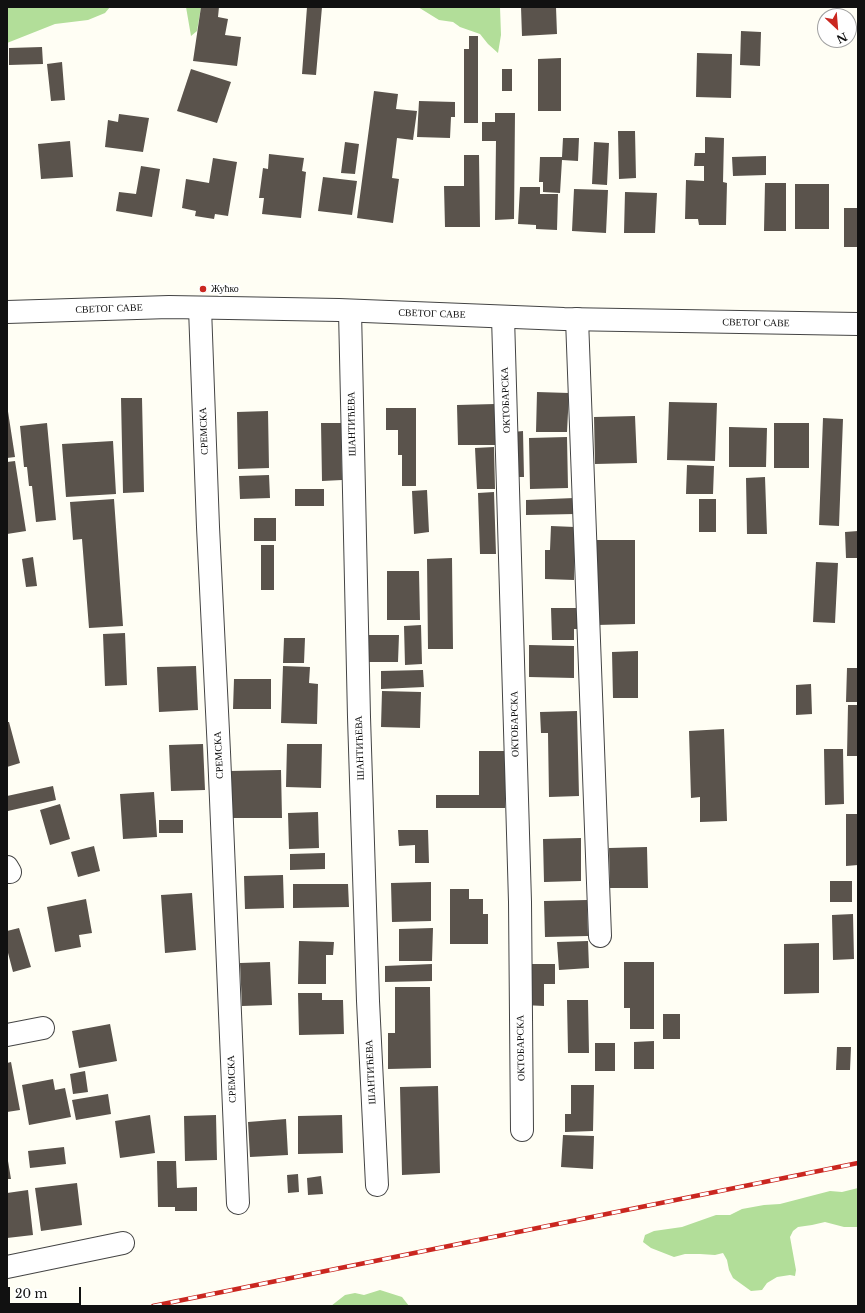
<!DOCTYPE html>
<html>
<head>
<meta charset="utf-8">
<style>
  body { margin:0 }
  #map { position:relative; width:865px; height:1313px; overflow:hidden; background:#fffef4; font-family:"Libre Baskerville",serif }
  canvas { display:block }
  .frame { position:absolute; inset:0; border:8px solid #111; pointer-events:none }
  .north { position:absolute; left:817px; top:8px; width:40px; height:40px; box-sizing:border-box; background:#fff; border:1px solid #a0a0a0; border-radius:50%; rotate:154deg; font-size:11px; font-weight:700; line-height:16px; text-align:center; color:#111 }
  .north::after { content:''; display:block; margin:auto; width:14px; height:18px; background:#ca2720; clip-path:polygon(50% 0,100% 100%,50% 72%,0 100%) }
  .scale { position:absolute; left:8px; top:1287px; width:73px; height:18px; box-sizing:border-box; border:2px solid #111; border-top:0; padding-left:5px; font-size:12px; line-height:14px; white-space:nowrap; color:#111; -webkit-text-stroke:3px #fff; paint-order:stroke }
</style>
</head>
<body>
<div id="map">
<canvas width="865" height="1313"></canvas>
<div class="frame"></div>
<div class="north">N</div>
<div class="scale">20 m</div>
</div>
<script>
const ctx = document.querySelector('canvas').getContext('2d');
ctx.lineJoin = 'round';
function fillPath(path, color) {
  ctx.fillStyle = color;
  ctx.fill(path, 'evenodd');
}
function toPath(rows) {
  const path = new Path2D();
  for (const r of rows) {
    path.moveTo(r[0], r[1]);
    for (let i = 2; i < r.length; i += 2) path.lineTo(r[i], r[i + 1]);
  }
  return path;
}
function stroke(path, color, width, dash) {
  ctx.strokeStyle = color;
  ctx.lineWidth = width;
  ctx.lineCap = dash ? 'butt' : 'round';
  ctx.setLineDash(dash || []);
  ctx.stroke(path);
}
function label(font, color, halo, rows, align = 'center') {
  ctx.font = font + ' "Libre Baskerville",serif';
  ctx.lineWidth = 4;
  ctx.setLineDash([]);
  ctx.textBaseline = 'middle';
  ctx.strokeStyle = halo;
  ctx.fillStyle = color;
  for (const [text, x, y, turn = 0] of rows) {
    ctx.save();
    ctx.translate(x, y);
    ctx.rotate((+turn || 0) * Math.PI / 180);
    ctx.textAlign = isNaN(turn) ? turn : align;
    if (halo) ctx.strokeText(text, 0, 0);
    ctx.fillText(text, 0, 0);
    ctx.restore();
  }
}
const forest = toPath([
  [7,7,110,7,105,13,88,20,55,24,7,43],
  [186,7,201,7,197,31,191,36],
  [418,7,500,7,501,35,498,53,488,44,480,34,460,27,453,22,439,20],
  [858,1188,858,1227,844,1227,825,1222,812,1225,798,1227,793,1231,790,1237,796,1270,795,1276,790,1275,777,1277,767,1283,762,1290,751,1291,733,1278,729,1270,727,1260,723,1253,715,1255,700,1254,685,1254,674,1257,651,1248,643,1242,645,1235,654,1231,682,1227,716,1215,730,1215,742,1209,764,1205,780,1204,830,1191,842,1192],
  [380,1290,402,1297,409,1306,331,1306,345,1295,355,1293,364,1295]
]);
const building = toPath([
  [201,7,219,7,218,17,228,19,225,35,241,37,237,66,193,61],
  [307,7,322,7,316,75,302,74],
  [521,7,556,7,557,34,522,36],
  [741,31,761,32,760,66,740,65],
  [469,36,478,36,478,123,464,123,464,49,469,49],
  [42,47,43,64,9,65,9,48],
  [697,53,732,54,731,98,696,97],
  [561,58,561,111,538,111,538,59],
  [62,62,65,100,51,101,47,64],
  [191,69,231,82,217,123,177,111],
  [502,69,512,69,512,91,502,91],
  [374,91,398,94,396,109,417,111,413,140,397,138,392,178,399,179,393,223,357,218],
  [419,101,455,102,455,117,451,117,450,138,417,137],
  [495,113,515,113,514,219,495,220,496,141,482,141,482,122,495,122],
  [119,114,149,118,143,152,105,147,108,120,118,122],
  [618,131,635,131,636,178,619,179],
  [705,137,724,138,723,182,727,183,726,225,699,225,698,219,685,219,686,180,704,181,704,166,694,166,695,153,705,153],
  [563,138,579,138,578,161,562,160,560,193,543,192,543,182,539,182,540,157,562,157],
  [70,141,73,177,41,179,38,144],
  [345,142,359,144,355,174,341,173],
  [594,142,609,143,607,185,592,184],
  [269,154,304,158,302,171,306,172,301,218,262,214,264,198,259,198,263,168,268,169],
  [464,155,479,155,480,227,445,227,444,186,464,186],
  [766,156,766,175,733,176,732,157],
  [213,158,237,162,228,216,215,214,214,219,195,216,196,211,182,208,186,179,209,183],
  [141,166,160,169,152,217,116,211,119,192,136,194],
  [323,177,357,181,352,215,318,211],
  [765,183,786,183,786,231,764,231],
  [795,184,829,184,829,229,795,229],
  [520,187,540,187,540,194,558,194,557,230,536,229,536,225,518,224],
  [574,189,608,190,606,233,572,231],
  [625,192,657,193,655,233,624,233],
  [844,208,858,208,858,247,844,247],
  [537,392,569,393,567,432,536,432],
  [121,398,142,398,144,492,123,493],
  [669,402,717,403,715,461,667,460],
  [495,404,496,445,458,445,457,405],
  [7,405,15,457,7,458],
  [386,408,416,408,416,486,402,486,402,455,398,455,398,430,386,430],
  [268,411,269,468,238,469,237,412],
  [635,416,637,463,595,464,594,417],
  [823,418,843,419,839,526,819,525],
  [47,423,56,520,36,522,32,486,29,486,27,467,24,467,20,426],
  [321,423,341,423,342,480,322,481],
  [774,423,809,423,809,468,774,468],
  [729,427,767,428,766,467,729,467],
  [523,431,524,477,515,477,513,432],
  [567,437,568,488,530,489,529,438],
  [113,441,116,494,66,497,62,444],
  [494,447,495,489,477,489,475,448],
  [15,461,26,531,7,534,7,462],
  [687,465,714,466,713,494,686,494],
  [269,475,270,498,240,499,239,476],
  [765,477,767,534,747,534,746,478],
  [295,489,324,489,324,506,295,506],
  [427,490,429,532,414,534,412,491],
  [494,492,496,554,480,554,478,493],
  [574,498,575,514,526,515,526,500],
  [114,499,123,626,89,628,82,539,73,540,70,502],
  [699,499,716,499,716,532,699,532],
  [254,518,276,518,276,541,254,541],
  [551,526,575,527,574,580,545,579,545,550,550,550],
  [858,531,858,558,846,558,845,532],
  [596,540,635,540,635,624,597,625],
  [261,545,274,545,274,590,261,590],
  [33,557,37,586,26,587,22,559],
  [452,558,453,649,428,649,427,559],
  [816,562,838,563,835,623,813,622],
  [387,571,419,571,420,620,387,620],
  [551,608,578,608,578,629,574,629,574,640,552,640],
  [421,625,422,664,405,665,404,626],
  [125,633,127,685,105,686,103,634],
  [368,635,399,635,398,662,368,662],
  [284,638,305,638,304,663,283,663],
  [529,645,574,646,574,678,529,677],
  [638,651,638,698,613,698,612,652],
  [196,666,198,710,159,712,157,667],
  [283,666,310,667,309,683,318,684,317,724,281,723],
  [847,668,858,668,858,702,846,702],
  [423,670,424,687,381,689,381,671],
  [234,679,271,679,271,709,233,709],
  [811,684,812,714,796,715,796,685],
  [382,691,421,692,420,728,381,727],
  [848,705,858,705,858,756,847,756],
  [577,711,579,796,549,797,548,733,541,733,540,712],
  [7,722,9,722,20,763,7,767],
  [724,729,727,821,700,822,700,797,691,798,689,731],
  [203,744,205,790,171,791,169,745],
  [287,744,322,744,321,788,286,787],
  [824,749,843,749,844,804,825,805],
  [479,751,505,751,505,808,436,808,436,795,479,795],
  [281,770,282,818,230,818,229,771],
  [53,786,56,800,8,811,7,796],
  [154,792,157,837,123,839,120,794],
  [60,804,70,839,50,845,40,810],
  [318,812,319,848,289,849,288,813],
  [846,814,858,814,858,865,846,866],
  [159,820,183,820,183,833,159,833],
  [398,830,428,830,429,863,415,863,415,845,399,846],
  [581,838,581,881,544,882,543,839],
  [94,846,100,871,78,877,71,852],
  [647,847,648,888,610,888,609,848],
  [325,853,325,869,290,870,290,854],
  [283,875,284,908,245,909,244,876],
  [830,881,852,881,852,902,830,902],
  [431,882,431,921,392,922,391,883],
  [293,884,348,884,349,907,293,908],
  [450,889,469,889,469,899,483,899,483,914,488,914,488,944,450,944],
  [192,893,196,950,165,953,161,895],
  [86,899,92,933,79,935,81,947,55,952,47,907],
  [587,900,588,936,545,937,544,901],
  [853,914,854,959,833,960,832,915],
  [19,928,31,967,13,972,7,949,7,931],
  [433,928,432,961,399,961,399,929],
  [299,941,334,942,333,955,326,955,326,984,298,984],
  [588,941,589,968,559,970,557,942],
  [819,943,819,993,784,994,784,944],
  [270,962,272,1005,242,1006,240,963],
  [624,962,654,962,654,1029,630,1029,630,1008,624,1008],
  [432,964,432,981,385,982,385,966],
  [525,964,555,964,555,984,544,984,544,1006,524,1005],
  [395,987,430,987,431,1068,388,1069,388,1033,395,1033],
  [298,993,322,993,322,1000,343,1000,344,1034,299,1035],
  [567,1000,588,1000,589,1053,568,1053],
  [663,1014,680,1014,680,1039,663,1039],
  [110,1024,117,1061,79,1068,72,1031],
  [654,1041,654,1069,634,1069,634,1042],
  [595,1043,615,1043,615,1071,595,1071],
  [837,1047,851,1047,850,1070,836,1070],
  [11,1062,20,1110,7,1112,7,1063],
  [85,1071,88,1092,73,1094,70,1074],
  [53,1079,55,1090,65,1088,71,1117,29,1125,22,1085],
  [571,1085,594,1085,593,1131,565,1132,565,1114,571,1114],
  [438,1086,440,1173,402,1175,400,1087],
  [108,1094,111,1114,76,1120,72,1100],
  [150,1115,155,1153,120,1158,115,1121],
  [216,1115,217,1160,185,1161,184,1116],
  [342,1115,343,1153,298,1154,298,1116],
  [286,1119,288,1155,250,1157,248,1122],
  [563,1135,594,1136,593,1169,561,1167],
  [64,1147,66,1164,30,1168,28,1151],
  [7,1155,11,1179,7,1179],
  [157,1161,176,1161,177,1188,197,1187,197,1211,175,1211,175,1207,158,1207],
  [298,1174,299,1192,288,1193,287,1175],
  [321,1176,323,1194,308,1195,307,1178],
  [77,1183,82,1225,41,1231,35,1188],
  [28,1190,33,1235,7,1238,7,1193]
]);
const minor = toPath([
  [200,308,208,527,219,752,238,1203],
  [350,311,359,717,368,1001,377,1185],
  [503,317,520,902,522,1130],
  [577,319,600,936],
  [7,867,10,872],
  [7,1035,43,1028],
  [7,1267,123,1243]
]);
const tertiary = toPath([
  [7,312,169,307,229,308,339,310,564,319,858,324]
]);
const rail = toPath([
  [153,1306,858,1163]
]);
const markers = [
  [203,289,4,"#ca2720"]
];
const poiNames = [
  ["Жућко",211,289]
];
const streetNames = [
  ["СВЕТОГ САВЕ",109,309,-2],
  ["СВЕТОГ САВЕ",432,314,2],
  ["СВЕТОГ САВЕ",756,323,1],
  ["ОКТОБАРСКА",506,400,-92],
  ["ШАНТИЋЕВА",352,424,-91],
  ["СРЕМСКА",204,431,-92],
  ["ОКТОБАРСКА",515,724,-91],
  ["ШАНТИЋЕВА",360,748,-92],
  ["СРЕМСКА",219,755,-93],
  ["ОКТОБАРСКА",521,1048,-91],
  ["ШАНТИЋЕВА",371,1072,-93],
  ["СРЕМСКА",232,1079,-92]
];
fillPath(forest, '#b2de99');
fillPath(building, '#5a534c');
stroke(minor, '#444', 24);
stroke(tertiary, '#444', 24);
stroke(minor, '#fff', 22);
stroke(tertiary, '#fff', 22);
stroke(rail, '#ca2720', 4.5);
stroke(rail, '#fff', 3, [9]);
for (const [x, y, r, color] of markers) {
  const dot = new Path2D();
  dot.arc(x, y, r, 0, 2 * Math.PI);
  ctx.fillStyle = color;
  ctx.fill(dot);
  stroke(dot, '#fff', 1.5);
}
label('10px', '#111', '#fff', poiNames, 'left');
label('10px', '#111', '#fff', streetNames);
</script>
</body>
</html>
